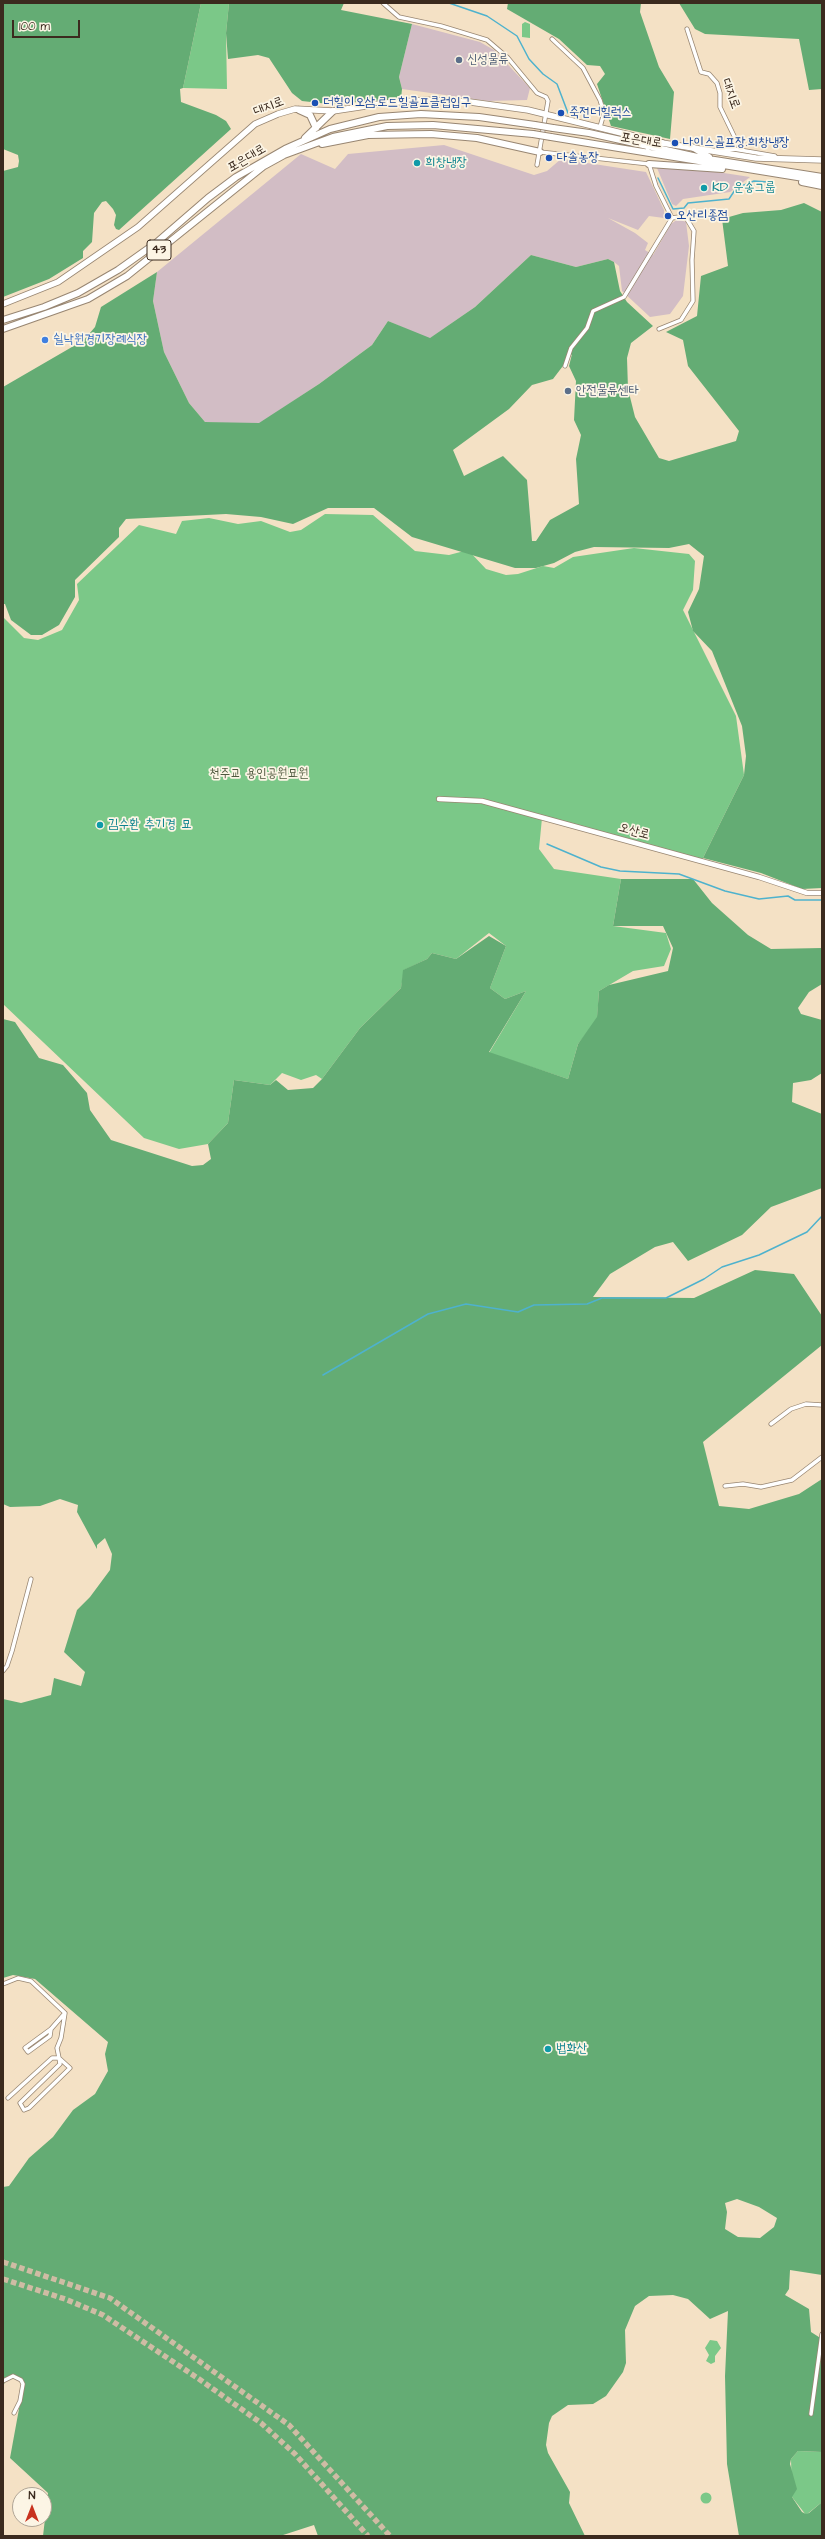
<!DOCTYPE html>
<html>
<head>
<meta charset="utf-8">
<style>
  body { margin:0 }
  #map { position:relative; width:825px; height:2539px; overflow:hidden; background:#f4e1c5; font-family:"Architects Daughter",sans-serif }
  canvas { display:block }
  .frame { position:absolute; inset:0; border:4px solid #3b2a1e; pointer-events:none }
  .north { position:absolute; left:12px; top:2487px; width:40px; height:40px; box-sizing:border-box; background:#fcf5e5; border:1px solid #afa495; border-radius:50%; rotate:0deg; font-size:11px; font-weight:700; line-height:16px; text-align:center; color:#3b2a1e }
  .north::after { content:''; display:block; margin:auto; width:14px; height:18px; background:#c8321e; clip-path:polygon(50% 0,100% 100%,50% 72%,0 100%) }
  .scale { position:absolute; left:12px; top:20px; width:68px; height:18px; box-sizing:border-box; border:2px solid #3b2a1e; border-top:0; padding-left:5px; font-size:12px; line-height:14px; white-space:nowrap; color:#3b2a1e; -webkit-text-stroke:3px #fcf5e5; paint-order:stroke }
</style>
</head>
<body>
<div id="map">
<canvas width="825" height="2539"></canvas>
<div class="frame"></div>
<div class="north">N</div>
<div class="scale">100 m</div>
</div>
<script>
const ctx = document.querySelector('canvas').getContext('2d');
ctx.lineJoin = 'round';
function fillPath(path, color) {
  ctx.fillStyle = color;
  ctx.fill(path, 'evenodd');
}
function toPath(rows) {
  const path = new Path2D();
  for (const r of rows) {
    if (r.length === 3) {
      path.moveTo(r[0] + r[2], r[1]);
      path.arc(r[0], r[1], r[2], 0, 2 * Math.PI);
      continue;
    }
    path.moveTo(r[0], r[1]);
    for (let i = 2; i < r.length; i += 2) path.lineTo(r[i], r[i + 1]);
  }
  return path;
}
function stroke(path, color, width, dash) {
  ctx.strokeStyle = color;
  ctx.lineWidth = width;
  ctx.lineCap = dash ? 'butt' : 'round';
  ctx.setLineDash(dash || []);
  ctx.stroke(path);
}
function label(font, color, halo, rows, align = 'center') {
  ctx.font = font + ' "Architects Daughter","Poor Story",sans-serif';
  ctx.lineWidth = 3.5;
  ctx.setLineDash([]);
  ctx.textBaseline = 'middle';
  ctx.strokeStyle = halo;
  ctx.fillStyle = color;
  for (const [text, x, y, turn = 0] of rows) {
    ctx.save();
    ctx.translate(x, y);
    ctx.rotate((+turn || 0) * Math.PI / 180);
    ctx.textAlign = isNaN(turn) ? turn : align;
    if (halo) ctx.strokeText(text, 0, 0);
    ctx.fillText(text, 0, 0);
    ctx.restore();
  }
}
const industrial = toPath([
  [412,24,480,42,494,50,530,88,527,100,488,101,402,89,399,77],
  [444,145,534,175,547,171,561,159,646,172,664,210,664,218,649,216,638,230,608,218,635,233,648,243,645,250,653,255,671,224,678,219,686,222,689,246,683,296,670,314,650,317,622,291,619,266,614,262,608,259,576,267,531,255,475,307,429,339,388,321,372,345,319,384,257,425,205,422,189,403,164,352,153,301,157,272,301,154,335,169,348,154],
  [657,168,698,169,750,177,730,192,683,199,676,206,672,204]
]);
const green = toPath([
  [201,3,229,3,226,33,227,89,183,88],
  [525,22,530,24,530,38,522,37,522,24],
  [325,514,373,515,415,551,449,555,468,550,486,569,506,575,518,574,543,566,554,568,573,557,634,548,689,554,695,561,693,590,683,610,736,716,744,775,701,862,542,818,539,849,554,869,621,879,613,926,666,933,671,949,664,966,633,971,599,991,597,1020,578,1044,568,1079,489,1053,526,991,505,999,490,988,506,946,489,933,456,959,432,953,427,959,404,970,401,988,360,1028,322,1079,316,1075,301,1080,282,1073,270,1085,234,1080,228,1123,208,1144,179,1149,144,1138,3,1004,3,617,24,638,38,640,62,630,79,600,77,584,139,525,176,534,182,521,209,518,238,524,261,521,290,532,301,530],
  [710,2340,717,2341,721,2348,715,2356,715,2362,711,2364,706,2361,709,2355,705,2348],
  [798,2451,822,2452,822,2502,806,2515,792,2497,791,2459],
  [706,2498,5.5]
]);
const forest = toPath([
  [3,3,201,3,183,88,180,89,181,102,216,115,226,121,231,129,119,230,116,229,114,225,116,215,113,209,106,201,102,202,94,213,92,242,83,251,83,258,49,279,3,297,3,171,18,167,19,161,18,155,3,149],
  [229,3,344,3,341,10,412,24,399,77,402,89,401,99,329,104,302,101,292,93,269,58,258,55,228,59,226,33],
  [508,3,641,3,640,12,659,67,674,92,670,139,611,126,597,84,605,74,600,66,587,65,559,39,507,9],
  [679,3,822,3,822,89,809,90,799,39,705,34,695,29],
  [804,203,822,212,822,888,802,889,761,873,703,858,744,775,746,756,742,726,712,651,693,631,688,612,699,589,704,556,689,544,669,548,594,547,575,552,554,563,536,568,515,568,412,537,374,508,328,508,293,524,261,517,226,514,126,519,119,528,119,537,75,580,75,597,59,625,42,635,31,635,11,620,5,604,3,604,3,387,84,340,95,327,101,307,157,272,153,301,164,352,189,403,205,422,259,423,319,384,372,345,388,321,430,338,475,307,531,255,576,267,608,259,614,262,620,291,627,302,653,326,631,343,627,358,628,389,635,417,659,458,669,461,736,441,739,431,688,366,683,340,666,332,697,316,701,276,728,266,722,219,743,213,781,210],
  [572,354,569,366,576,381,574,420,581,435,576,459,579,504,550,520,536,541,532,541,527,480,503,456,464,476,453,450,509,409,532,385,553,379],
  [621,879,693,879,712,903,748,935,771,949,822,948,822,984,809,992,798,1008,801,1014,822,1020,822,1073,811,1080,793,1083,792,1102,822,1114,822,1188,771,1207,742,1235,688,1261,673,1242,655,1247,610,1274,593,1297,694,1298,755,1270,794,1274,822,1316,822,1345,703,1442,719,1506,749,1509,799,1494,822,1479,822,2275,790,2270,789,2289,785,2295,809,2309,811,2332,822,2339,822,2452,798,2451,791,2459,790,2464,797,2489,792,2497,802,2512,806,2514,809,2513,822,2502,822,2536,739,2536,727,2464,725,2376,728,2311,710,2319,688,2299,673,2295,649,2296,635,2306,625,2330,626,2363,623,2372,606,2396,593,2404,568,2405,552,2416,549,2423,546,2445,548,2453,570,2492,569,2503,585,2536,318,2536,314,2525,280,2536,43,2536,48,2493,10,2458,23,2387,17,2377,6,2379,3,2387,3,2187,9,2186,29,2158,53,2137,73,2110,95,2094,108,2071,105,2054,108,2042,35,1979,13,1975,3,1978,3,1699,21,1703,51,1695,54,1678,81,1686,85,1672,64,1652,77,1610,90,1597,110,1570,112,1554,105,1538,97,1545,97,1549,77,1512,78,1505,60,1499,40,1506,10,1507,3,1504,3,1019,15,1022,39,1058,63,1065,87,1093,90,1110,111,1140,192,1166,203,1165,211,1159,208,1144,228,1123,234,1080,270,1085,276,1080,288,1090,313,1088,322,1079,360,1028,401,988,403,970,427,959,432,953,456,959,489,936,506,946,490,988,505,999,526,991,489,1052,568,1079,578,1044,597,1017,599,991,609,985,668,971,673,948,663,926,613,926],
  [737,2199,759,2207,777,2218,774,2227,760,2238,738,2237,725,2229,727,2212,725,2203]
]);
const stream = toPath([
  [449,3,487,16,517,36,529,59,543,74,557,84,568,113],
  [658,178,673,209,684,208,688,203,729,199,735,190,744,185,754,181,768,182],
  [547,844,601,867,620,871,679,874,725,891,759,899,788,896,795,900,822,900],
  [323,1375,428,1314,466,1304,518,1312,534,1305,587,1304,602,1298,666,1298,704,1279,722,1267,759,1255,807,1232,822,1216]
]);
const secondaryTunnel = toPath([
  [3,2262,110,2298,289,2425,390,2536],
  [3,2279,65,2299,103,2315,199,2379,261,2423,295,2454,368,2536]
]);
const minor = toPath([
  [383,3,399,17,441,26,487,40,508,58,537,93,546,97,548,101,537,165],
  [687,29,701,72,709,74,717,83,720,93,720,107,736,140,734,149],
  [552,39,583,68,600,100,604,113,600,127],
  [720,150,734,149,775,156],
  [540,152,649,164,656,186,672,218,685,216,694,231,692,260,693,301,681,320,659,329],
  [565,366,571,348,587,328,593,311,624,297,672,218],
  [771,1424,791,1409,806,1404,822,1405],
  [725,1486,743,1484,761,1487,792,1480,822,1457],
  [3,1671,7,1666,12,1651,31,1579],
  [3,1984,18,1978,31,1981,65,2013],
  [8,2098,52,2058,59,2058,70,2068,29,2108,24,2110,20,2103,60,2064,59,2058,57,2048,61,2038,65,2013,51,2029,25,2048,28,2052,50,2036,51,2029],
  [3,2381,13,2376,21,2380,23,2384,20,2401,14,2413],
  [811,2414,822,2334]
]);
const tertiary = toPath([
  [439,799,482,801,759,877,807,893,822,893]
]);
const secondary = toPath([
  [3,304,58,282,138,227,255,124,278,114,295,109,333,111,386,103,426,100,470,102,528,110,662,143,756,158,822,160]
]);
const trunk = toPath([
  [299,110,310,115,316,128],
  [553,128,589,133,702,158,822,177],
  [551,137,822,181],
  [305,138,333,111],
  [322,144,368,135,431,134,477,138,540,152],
  [648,147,662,143],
  [692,147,709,157],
  [649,164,722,169],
  [802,182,822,186],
  [3,320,44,307,78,293,118,270,156,243,208,198,236,177,285,149,330,129,379,117,421,114,479,117,535,125],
  [3,329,88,299,127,276,264,166,284,155,333,137,387,126,433,125,533,134]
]);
const trunkBridge = toPath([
  [535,125,553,128],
  [533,134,551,137]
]);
const markers = [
  [459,60,4,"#5c6f8a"],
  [315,103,4,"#1a4fb4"],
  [561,113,4,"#1a4fb4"],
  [675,143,4,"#1a4fb4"],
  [549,158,4,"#1a4fb4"],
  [417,163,4,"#0f9aa8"],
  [704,188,4,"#0f9aa8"],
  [668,216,4,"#1a4fb4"],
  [45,340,4,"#3f7fe0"],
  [568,391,4,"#5c6f8a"],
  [100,825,4,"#0f9aa8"],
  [548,2049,4,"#0f9aa8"]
];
const shields = [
  [159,250,24]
];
const shieldNames = [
  ["43",159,250]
];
const serviceNames = [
  ["신성물류",467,60],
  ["안전물류센타",576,391]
];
const streetNames = [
  ["대지로",730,94,70],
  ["대지로",269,107,-21],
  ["포은대로",641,141,9],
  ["포은대로",247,159,-31],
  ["오산로",634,832,15]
];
const transitNames = [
  ["더힐이오삼.로드힐골프클럽입구",323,103],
  ["죽전더힐럭스",569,113],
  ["나이스골프장.희창냉장",683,143],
  ["다솔농장",557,158],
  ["오산리종점",676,216]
];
const cultureNames = [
  ["희창냉장",425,163],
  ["KD 운송그룹",712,188],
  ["김수환 추기경 묘",108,825],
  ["법화산",556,2049]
];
const shopNames = [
  ["쉴낙원경기장례식장",53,340]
];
const parkNames = [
  ["천주교 용인공원묘원",259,774]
];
fillPath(industrial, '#d2bdc5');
fillPath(green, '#7bc888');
fillPath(forest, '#64ac74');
stroke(stream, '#4eb2cd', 1.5);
stroke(secondaryTunnel, '#cfbca4', 5.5, [5.5, 3]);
stroke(minor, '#988672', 5);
stroke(tertiary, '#988672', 6);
stroke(secondary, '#988672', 7);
stroke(trunk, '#988672', 8);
stroke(minor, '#fff', 3.5);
stroke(tertiary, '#fff', 4.5);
stroke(secondary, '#fff', 5.5);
stroke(trunk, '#fff', 6);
stroke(trunkBridge, '#988672', 8, []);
stroke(trunkBridge, '#fff', 6);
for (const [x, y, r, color] of markers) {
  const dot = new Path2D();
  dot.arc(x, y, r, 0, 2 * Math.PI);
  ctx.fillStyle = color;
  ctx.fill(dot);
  stroke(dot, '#fcf5e5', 1.5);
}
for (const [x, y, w] of shields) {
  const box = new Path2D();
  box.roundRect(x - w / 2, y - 10, w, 20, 3);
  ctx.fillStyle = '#fcf5e5';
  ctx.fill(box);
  stroke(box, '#3b2a1e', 1);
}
label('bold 12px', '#3b2a1e', null, shieldNames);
label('13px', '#4e5e75', '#fcf5e5', serviceNames, 'left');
label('13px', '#3b2a1e', '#fcf5e5', streetNames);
label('13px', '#164399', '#fcf5e5', transitNames, 'left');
label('13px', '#0d838f', '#fcf5e5', cultureNames, 'left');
label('13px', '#366cbe', '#fcf5e5', shopNames, 'left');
label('13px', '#4e593e', '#fcf5e5', parkNames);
</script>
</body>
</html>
